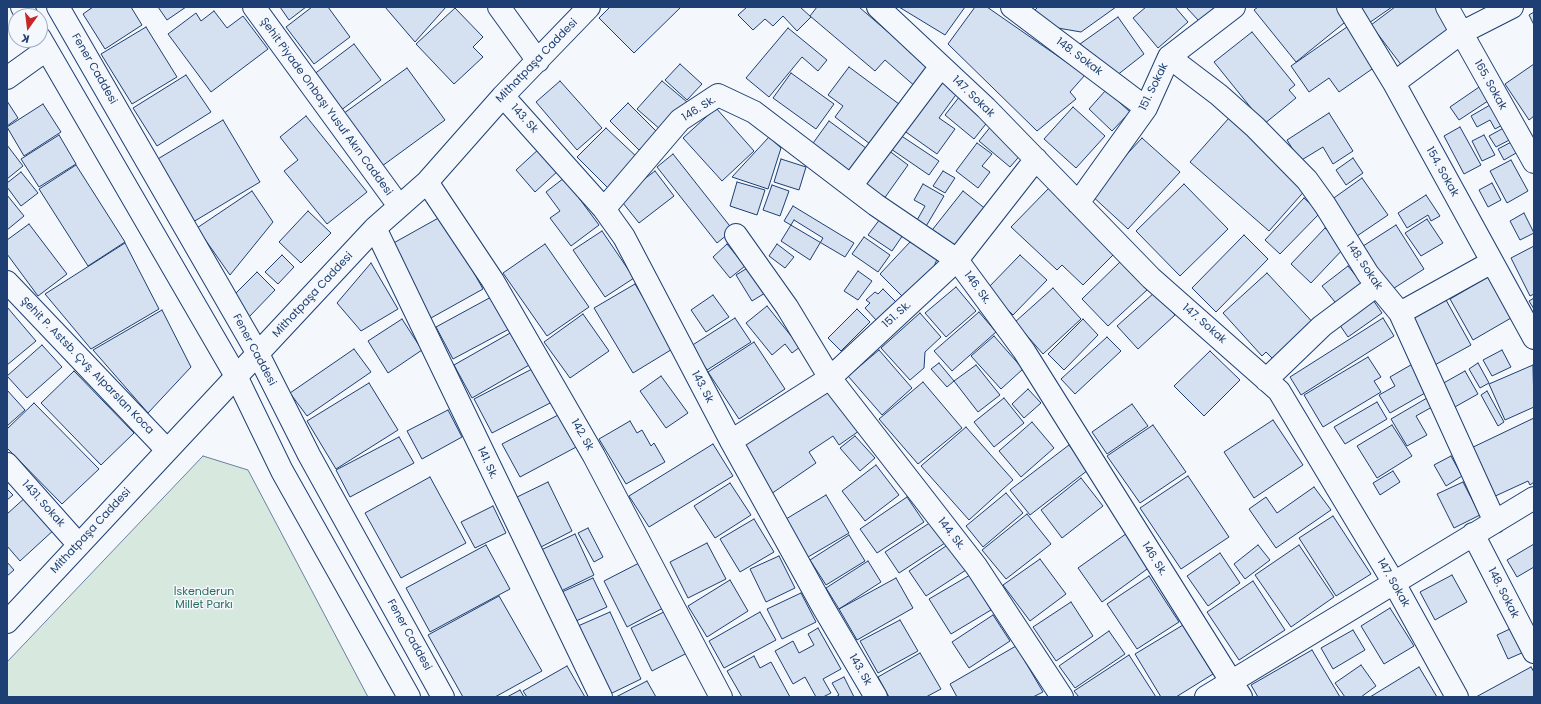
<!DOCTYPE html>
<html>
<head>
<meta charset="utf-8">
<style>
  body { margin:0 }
  #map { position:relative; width:1541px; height:704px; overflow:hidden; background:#f4f7fb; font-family:Poppins,sans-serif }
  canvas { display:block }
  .frame { position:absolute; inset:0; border:8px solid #1d3f73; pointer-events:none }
  .north { position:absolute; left:8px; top:8px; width:40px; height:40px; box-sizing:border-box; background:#f4f7fb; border:1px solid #9eadc5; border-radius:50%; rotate:194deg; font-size:11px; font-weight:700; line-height:16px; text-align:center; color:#1d3f73 }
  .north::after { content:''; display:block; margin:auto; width:14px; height:18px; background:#c62828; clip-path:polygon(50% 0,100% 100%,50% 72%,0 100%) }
</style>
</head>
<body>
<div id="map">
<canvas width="1541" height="704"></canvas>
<div class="frame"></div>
<div class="north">K</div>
</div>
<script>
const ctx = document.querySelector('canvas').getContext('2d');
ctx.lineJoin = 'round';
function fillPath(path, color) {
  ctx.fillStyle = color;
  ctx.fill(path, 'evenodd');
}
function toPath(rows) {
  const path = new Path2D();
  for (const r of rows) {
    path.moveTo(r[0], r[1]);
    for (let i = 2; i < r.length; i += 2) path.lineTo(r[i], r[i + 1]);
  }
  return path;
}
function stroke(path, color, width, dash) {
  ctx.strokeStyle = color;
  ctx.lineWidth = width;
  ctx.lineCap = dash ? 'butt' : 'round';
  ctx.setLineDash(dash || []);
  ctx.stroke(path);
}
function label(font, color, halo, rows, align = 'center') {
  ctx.font = font + ' Poppins,sans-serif';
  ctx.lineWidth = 3;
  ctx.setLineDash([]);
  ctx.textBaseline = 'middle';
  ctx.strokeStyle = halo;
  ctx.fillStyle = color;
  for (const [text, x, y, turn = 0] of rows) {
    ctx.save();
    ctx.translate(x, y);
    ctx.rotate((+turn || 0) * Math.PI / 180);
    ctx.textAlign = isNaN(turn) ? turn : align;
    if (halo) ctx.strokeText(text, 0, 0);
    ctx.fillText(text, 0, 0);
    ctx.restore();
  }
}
const green = toPath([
  [203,456,248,470,368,697,7,697,7,662,203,456]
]);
const building = toPath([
  [93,7,131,7,142,25,105,49,83,14,93,7],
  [158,7,186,7,167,20,158,7],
  [280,7,306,7,289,20,280,7],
  [312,7,328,7,350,37,314,64,286,27,312,7],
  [385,7,446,7,415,42,385,7],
  [610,7,681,7,634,53,599,18,610,7],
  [747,7,800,7,811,17,797,31,783,16,773,26,765,19,753,30,738,15,747,7],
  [817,7,859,7,932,70,917,88,885,60,875,71,810,16,817,7],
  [899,7,965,7,945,35,899,7],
  [975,7,987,7,1085,75,1070,92,1076,99,1037,131,948,44,975,7],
  [1038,7,1116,7,1081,32,1052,27,1033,12,1038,7],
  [1146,7,1175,7,1188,22,1158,48,1133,18,1146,7],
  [1186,7,1213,7,1214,8,1199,21,1186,7],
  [1258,7,1340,7,1349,19,1296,62,1254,10,1258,7],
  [1358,7,1392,7,1369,23,1358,7],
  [1395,7,1437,7,1453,29,1402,66,1371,25,1395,7],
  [455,8,483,37,473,47,483,57,454,84,416,44,455,8],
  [214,11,227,28,243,16,268,49,211,92,168,34,196,13,201,21,214,11],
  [1534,12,1534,25,1529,15,1534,12],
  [1118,17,1144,54,1116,76,1080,44,1118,17],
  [146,27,177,77,132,104,101,54,146,27],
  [1347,27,1375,67,1339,92,1329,78,1309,92,1291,66,1347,27],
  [788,28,827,60,818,71,802,57,769,97,746,78,788,28],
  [1252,32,1295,85,1289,90,1296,98,1264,124,1214,62,1252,32],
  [354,44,381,80,336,114,309,78,354,44],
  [680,64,702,84,687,100,665,80,680,64],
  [1534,64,1534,116,1529,120,1505,84,1534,64],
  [849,67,899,104,870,144,835,117,843,106,828,95,849,67],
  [407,68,445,120,378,169,340,116,407,68],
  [791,73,834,104,816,129,773,98,791,73],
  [186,75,211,112,157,146,133,108,186,75],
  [940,80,958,92,939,118,955,129,937,154,903,130,940,80],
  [560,81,602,128,577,150,536,102,560,81],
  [662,81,687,102,661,130,637,109,662,81],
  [1485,83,1494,97,1459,120,1450,107,1485,83],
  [1106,90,1130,112,1112,131,1089,109,1106,90],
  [960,96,989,120,974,139,945,115,960,96],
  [7,101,18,118,7,126,7,101],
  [1497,101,1508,122,1495,129,1490,120,1477,127,1471,116,1497,101],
  [628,103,657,132,639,150,610,121,628,103],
  [43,104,61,132,24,156,7,127,43,104],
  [1073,107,1105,136,1076,168,1044,139,1073,107],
  [716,108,754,151,722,181,683,138,716,108],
  [1329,113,1353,151,1333,164,1323,147,1300,161,1287,140,1329,113],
  [306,116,367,192,327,224,284,171,298,160,280,137,306,116],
  [1229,118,1308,187,1269,231,1190,162,1229,118],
  [223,120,260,182,193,222,156,160,223,120],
  [829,121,870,151,851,176,811,146,829,121],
  [992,125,1024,151,1010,167,979,141,992,125],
  [1509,125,1515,137,1496,147,1489,136,1509,125],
  [1460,127,1481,165,1464,174,1444,136,1460,127],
  [606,128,639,159,609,189,577,157,606,128],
  [59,135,76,164,39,187,21,159,59,135],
  [900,135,939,161,929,175,891,149,900,135],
  [1484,135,1495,155,1482,161,1472,141,1484,135],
  [769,137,781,148,768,189,732,177,769,137],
  [1142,138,1180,172,1128,229,1090,194,1142,138],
  [1517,139,1523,149,1504,160,1498,149,1517,139],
  [977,143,992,154,982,166,990,172,978,188,956,171,977,143],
  [7,145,23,166,7,179,7,145],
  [540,148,559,170,535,192,516,170,540,148],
  [888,150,908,165,881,203,861,189,888,150],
  [673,154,733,230,717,243,657,167,673,154],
  [1353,158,1363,173,1346,185,1336,170,1353,158],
  [781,159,806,167,799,190,774,182,781,159],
  [1511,160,1528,191,1507,203,1490,171,1511,160],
  [76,165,125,242,88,266,39,189,76,165],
  [655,171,674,196,639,223,619,198,655,171],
  [943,171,955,178,945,193,933,186,943,171],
  [21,172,38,193,21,206,7,187,7,183,21,172],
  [564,178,599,225,571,246,550,218,560,211,546,192,564,178],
  [1362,178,1388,215,1357,236,1331,200,1362,178],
  [737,182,765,190,757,215,730,206,737,182],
  [1492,183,1501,200,1488,207,1479,190,1492,183],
  [923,184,944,196,925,228,916,222,925,206,914,200,923,184],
  [1184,184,1228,229,1180,276,1136,231,1184,184],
  [772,185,789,191,780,216,763,210,772,185],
  [1050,187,1117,251,1083,285,1062,265,1057,270,1011,227,1050,187],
  [252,191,273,222,230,275,197,228,252,191],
  [963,191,987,210,953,253,929,234,963,191],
  [7,195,24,216,7,230,7,195],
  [1426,195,1440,216,1431,221,1428,215,1407,228,1398,213,1426,195],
  [1304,198,1320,213,1280,254,1265,240,1304,198],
  [793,206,854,243,845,257,784,221,793,206],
  [308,211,331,233,301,263,279,242,308,211],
  [1524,213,1534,233,1520,240,1510,221,1524,213],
  [442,216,483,289,431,318,390,245,442,216],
  [880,219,903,235,892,251,868,235,880,219],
  [1427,219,1443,243,1421,256,1405,233,1427,219],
  [794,220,823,238,810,260,781,241,794,220],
  [29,224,67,274,38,296,7,254,7,240,29,224],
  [1396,225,1424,269,1388,292,1360,248,1396,225],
  [1325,228,1345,247,1311,283,1291,264,1325,228],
  [602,231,634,278,605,297,573,250,602,231],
  [1244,235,1268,259,1216,312,1192,288,1244,235],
  [864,237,890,255,878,272,852,254,864,237],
  [910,242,939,254,930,277,907,301,880,274,910,242],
  [125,243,159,309,91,349,45,294,125,243],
  [545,244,589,307,547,336,503,273,545,244],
  [727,244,745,266,730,278,713,257,727,244],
  [777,244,794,257,785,268,769,256,777,244],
  [1534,246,1534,294,1530,296,1511,258,1534,246],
  [282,255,294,267,278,284,265,272,282,255],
  [1020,255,1047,280,1013,315,987,289,1020,255],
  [1120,262,1147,290,1108,326,1082,299,1120,262],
  [371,263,398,309,361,331,337,303,371,263],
  [754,264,770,290,752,301,736,275,754,264],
  [1348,266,1365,287,1339,307,1322,286,1348,266],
  [858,271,872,281,858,300,844,291,858,271],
  [257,272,275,290,249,317,230,299,257,272],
  [1267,273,1318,328,1274,360,1266,352,1262,356,1223,313,1267,273],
  [1488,277,1511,318,1473,340,1450,299,1488,277],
  [635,284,674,348,633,373,594,308,635,284],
  [956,287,976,311,946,337,925,313,956,287],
  [1053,288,1081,319,1043,354,1015,322,1053,288],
  [883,289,896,302,877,321,865,308,870,303,866,300,875,292,878,294,883,289],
  [1154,293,1175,315,1138,349,1117,326,1154,293],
  [713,295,729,317,706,332,691,310,713,295],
  [493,296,511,328,453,359,436,327,493,296],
  [1371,297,1382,313,1348,337,1337,321,1371,297],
  [1534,298,1534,309,1529,301,1534,298],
  [1446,300,1471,345,1433,366,1408,321,1446,300],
  [767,306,800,347,792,353,785,344,772,355,746,323,767,306],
  [7,307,36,341,7,365,7,307],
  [857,309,870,322,841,351,828,338,857,309],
  [162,310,191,367,148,413,93,350,162,310],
  [979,312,996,332,952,371,934,351,979,312],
  [920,313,941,337,925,352,924,368,910,380,881,348,920,313],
  [583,314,609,351,570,378,544,342,583,314],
  [735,318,751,342,707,370,691,346,735,318],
  [1383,318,1394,336,1301,395,1290,377,1383,318],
  [402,319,422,350,388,373,368,341,402,319],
  [1083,319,1098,335,1064,370,1048,354,1083,319],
  [512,332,531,364,472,398,454,365,512,332],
  [994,336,1023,369,1001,389,971,356,994,336],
  [1107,337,1121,351,1075,394,1061,379,1107,337],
  [754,342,785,389,739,419,708,372,754,342],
  [42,345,62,367,27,398,7,376,42,345],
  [354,349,371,372,307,416,290,393,354,349],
  [879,350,912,388,882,415,848,376,879,350],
  [1502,350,1511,367,1492,376,1483,360,1502,350],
  [1210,351,1240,380,1204,416,1174,386,1210,351],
  [1368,357,1381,377,1374,381,1381,392,1323,427,1304,395,1368,357],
  [1416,362,1432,389,1390,413,1379,395,1395,386,1390,377,1416,362],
  [939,363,954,381,947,387,931,369,939,363],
  [1478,363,1489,383,1480,388,1469,369,1478,363],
  [976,365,1000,395,978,412,954,381,976,365],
  [1533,365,1534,407,1505,420,1489,384,1533,365],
  [534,368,552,402,492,433,474,399,534,368],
  [74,371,134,433,101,465,41,403,74,371],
  [1465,371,1478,394,1453,408,1440,385,1465,371],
  [661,376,688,413,666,428,640,391,661,376],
  [923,382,962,428,918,464,879,419,923,382],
  [369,383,398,430,336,469,307,421,369,383],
  [828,385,859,431,839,445,833,436,809,452,816,463,771,494,738,445,828,385],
  [1028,389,1041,403,1024,418,1012,404,1028,389],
  [7,390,25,410,7,426,7,390],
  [1487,391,1504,422,1498,426,1481,395,1487,391],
  [1004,398,1024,423,994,447,974,422,1004,398],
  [1427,398,1432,407,1416,416,1427,435,1407,446,1391,419,1427,398],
  [1377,402,1387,419,1345,444,1334,427,1377,402],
  [34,403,99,469,62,504,7,448,7,429,34,403],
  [1132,404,1148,426,1107,454,1092,432,1132,404],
  [448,410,462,437,422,459,407,431,448,410],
  [562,413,580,445,520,477,502,444,562,413],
  [1534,418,1534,482,1530,485,1528,481,1491,498,1467,450,1534,418],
  [1273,420,1303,465,1254,498,1224,452,1273,420],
  [630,421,637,433,642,430,651,446,654,443,665,462,626,484,599,439,630,421],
  [1032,422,1054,448,1021,477,999,451,1032,422],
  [1153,425,1186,472,1140,503,1107,456,1153,425],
  [1392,425,1412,456,1377,478,1357,446,1392,425],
  [966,427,1013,480,969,520,921,466,966,427],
  [855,436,875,458,860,471,840,448,855,436],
  [399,437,414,463,350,497,336,470,399,437],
  [713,444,733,476,649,527,629,496,713,444],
  [1069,445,1088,470,1030,515,1010,490,1069,445],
  [1451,456,1462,476,1446,486,1434,465,1451,456],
  [876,465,899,495,865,521,842,491,876,465],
  [1393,471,1400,482,1380,495,1373,483,1393,471],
  [1188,476,1229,537,1181,569,1140,508,1188,476],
  [430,477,466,543,401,578,365,513,430,477],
  [1081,478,1103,506,1062,538,1041,510,1081,478],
  [548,482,572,531,539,548,515,498,548,482],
  [1463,482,1480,515,1454,528,1437,494,1463,482],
  [730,483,751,515,715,538,694,506,730,483],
  [1314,487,1331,510,1276,548,1249,509,1266,497,1277,513,1314,487],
  [7,489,13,495,7,500,7,489],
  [1006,493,1023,513,983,547,966,526,1006,493],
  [826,495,849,533,808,557,786,519,826,495],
  [27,496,56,528,20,561,7,546,7,514,27,496],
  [907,497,924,522,877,553,860,529,907,497],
  [493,506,506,533,475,548,461,522,493,506],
  [1027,514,1051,544,1006,579,982,550,1027,514],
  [1333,516,1371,574,1336,596,1299,538,1333,516],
  [754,519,774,552,740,572,720,539,754,519],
  [931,522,945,543,899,573,885,552,931,522],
  [588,528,603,557,594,562,578,533,588,528],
  [1130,531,1154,564,1102,602,1078,568,1130,531],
  [575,534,594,575,559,592,539,551,575,534],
  [849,535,865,561,826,585,810,560,849,535],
  [707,543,726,579,688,598,670,562,707,543],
  [949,544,966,570,926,596,909,571,949,544],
  [1534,544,1534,567,1517,577,1507,560,1534,544],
  [486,545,510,589,430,632,406,588,486,545],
  [1258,545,1270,560,1245,579,1234,564,1258,545],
  [1299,545,1334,597,1291,627,1255,575,1299,545],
  [1220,553,1240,583,1208,606,1187,576,1220,553],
  [779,556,795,588,766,602,750,569,779,556],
  [1040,559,1066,594,1030,621,1003,585,1040,559],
  [643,561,667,606,627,627,604,581,643,561],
  [868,561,881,582,839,609,826,588,868,561],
  [7,562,14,570,7,576,7,562],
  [970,575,991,610,951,634,929,599,970,575],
  [1452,575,1467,602,1435,620,1420,592,1452,575],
  [1149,576,1179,622,1137,649,1107,604,1149,576],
  [593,578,607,607,576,621,562,592,593,578],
  [896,578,913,608,857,640,839,609,896,578],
  [730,580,748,611,707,637,688,606,730,580],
  [1253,581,1285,630,1239,660,1207,612,1253,581],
  [801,593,816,622,782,639,767,609,801,593],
  [499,596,542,671,495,697,463,697,428,635,499,596],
  [1071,602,1093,636,1056,661,1033,627,1071,602],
  [1390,608,1414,646,1384,664,1361,626,1390,608],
  [668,610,689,652,652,671,631,628,668,610],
  [610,612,641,679,610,694,578,626,610,612],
  [760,612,776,640,724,668,709,641,760,612],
  [993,615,1010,641,969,668,952,642,993,615],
  [900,620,918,651,878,673,860,641,900,620],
  [1183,625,1213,674,1176,697,1161,697,1135,654,1183,625],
  [818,628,841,669,823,679,831,693,823,697,816,697,805,677,793,684,775,651,793,641,799,653,814,645,808,634,818,628],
  [1512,628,1524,652,1508,659,1497,635,1512,628],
  [1353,630,1365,650,1333,669,1321,648,1353,630],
  [1109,631,1125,654,1075,688,1059,666,1109,631],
  [1016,646,1043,692,1033,697,957,697,950,684,1016,646],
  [1312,650,1340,697,1258,697,1251,685,1312,650],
  [920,653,941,689,926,697,889,697,878,677,920,653],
  [1129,655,1156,697,1079,697,1074,691,1129,655],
  [754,656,760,668,771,662,790,697,742,697,727,671,754,656],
  [1361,665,1376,686,1361,697,1345,697,1335,683,1361,665],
  [567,666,585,697,527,697,523,691,567,666],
  [1419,667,1437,697,1370,697,1419,667],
  [1531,667,1534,672,1534,697,1476,697,1531,667],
  [844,677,854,697,836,697,839,695,832,683,844,677],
  [647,681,656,697,616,697,647,681],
  [520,690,524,697,507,697,520,690]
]);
const minor = toPath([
  [254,7,399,206],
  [499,7,538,61],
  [878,7,986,108,1151,278,1279,391,1394,583,1457,697],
  [1012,7,1146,108],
  [1348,7,1394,83,1534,338],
  [1447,7,1534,162],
  [1169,57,1219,95,1255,127,1307,180,1325,205,1368,274,1400,313,1495,522],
  [7,78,46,50],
  [1394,83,1461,33,1512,7],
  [503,96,604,209,624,237,731,441,823,607,876,697],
  [427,182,493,281,594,456,721,697],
  [851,186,941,66],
  [1078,203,1146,108,1169,57,1234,7],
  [604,209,680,120,718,95,754,112,876,205,957,260,1024,351,1241,697],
  [375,228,601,697],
  [736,235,787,307,830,378,976,566,1062,697],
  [7,282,167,450],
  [1400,313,1492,262],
  [1266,380,1322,326,1377,285],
  [731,441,830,378,957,260,1036,159],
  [7,464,79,545],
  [1473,534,1534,652],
  [7,622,375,228,427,182,503,96,589,7],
  [1206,697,1534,498]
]);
const major = toPath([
  [22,7,27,16],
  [58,7,258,354,309,455,443,697],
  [40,38,236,376,282,471,409,697]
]);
const streetNames = [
  ["148. Sokak",1079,57,37],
  ["Mithatpaşa Caddesi",537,61,-46],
  ["Fener Caddesi",94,69,60],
  ["165. Sokak",1490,85,61],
  ["151. Sokak",1154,87,-64],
  ["147. Sokak",973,97,44],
  ["Şehit Piyade Onbaşı Yusuf Akın Caddesi",326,107,54],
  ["146. Sk.",699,109,-32],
  ["143. Sk",524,119,48],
  ["154. Sokak",1442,172,61],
  ["148. Sokak",1364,266,56],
  ["146. Sk.",977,288,54],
  ["Mithatpaşa Caddesi",313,295,-47],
  ["151. Sk.",897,315,-42],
  ["147. Sokak",1204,324,41],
  ["Fener Caddesi",254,350,62],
  ["Şehit P. Astsb. Çvş. Alparslan Koca",87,366,46],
  ["143. Sk",702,387,62],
  ["142. Sk",582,435,60],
  ["141. Sk.",487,463,65],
  ["1431. Sokak",43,504,48],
  ["Mithatpaşa Caddesi",91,531,-47],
  ["144. Sk.",951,534,52],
  ["146. Sk.",1154,559,58],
  ["147. Sokak",1393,583,60],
  ["148. Sokak",1503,593,63],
  ["Fener Caddesi",409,635,61],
  ["143. Sk",860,670,60]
];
const parkNames = [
  ["İskenderun",204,592],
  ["Millet Parkı",204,605]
];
fillPath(green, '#d7e8df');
stroke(green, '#687fa3', 1);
fillPath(building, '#d5e0f0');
stroke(building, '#1d3f73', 1);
stroke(minor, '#1d3f73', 24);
stroke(major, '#1d3f73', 24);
stroke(minor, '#f4f7fb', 22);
stroke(major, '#f4f7fb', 22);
label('11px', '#1d3f73', '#f4f7fb', streetNames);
label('11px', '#2c6c60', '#f4f7fb', parkNames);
</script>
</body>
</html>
